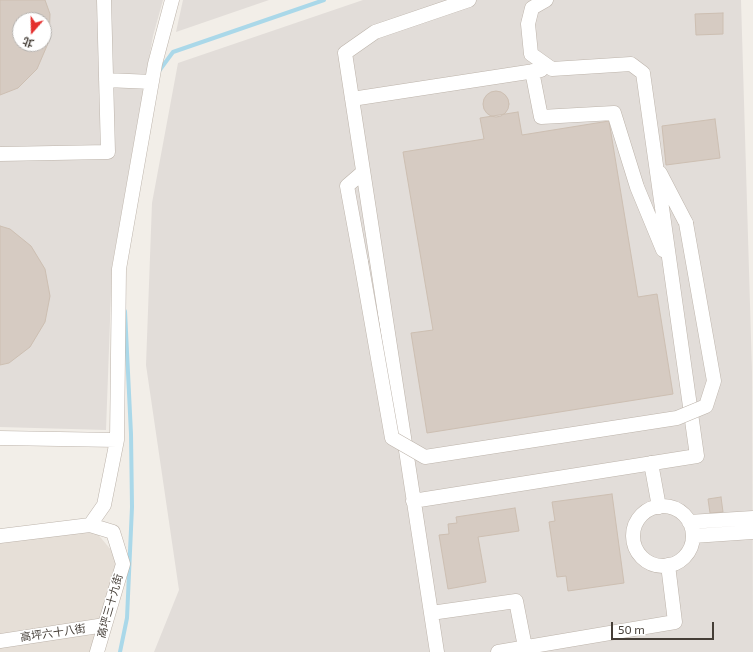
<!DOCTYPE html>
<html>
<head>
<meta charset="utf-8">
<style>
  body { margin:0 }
  #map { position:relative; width:753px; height:652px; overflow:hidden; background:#f2eee8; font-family:"Exo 2","Noto Sans TC",sans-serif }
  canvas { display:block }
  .north { position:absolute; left:12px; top:12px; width:40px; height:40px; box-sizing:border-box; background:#fff; border:1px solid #b5b2af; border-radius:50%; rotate:200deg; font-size:11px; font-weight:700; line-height:16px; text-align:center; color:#453e37 }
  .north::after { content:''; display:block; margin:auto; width:14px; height:18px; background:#e42f2d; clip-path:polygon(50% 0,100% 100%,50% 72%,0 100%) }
  .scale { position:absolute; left:611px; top:622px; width:103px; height:18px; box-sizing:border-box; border:2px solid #453e37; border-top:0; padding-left:5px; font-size:12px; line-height:14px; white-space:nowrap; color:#453e37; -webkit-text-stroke:3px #fff; paint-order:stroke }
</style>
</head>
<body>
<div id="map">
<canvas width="753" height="652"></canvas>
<div class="north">北</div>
<div class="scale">50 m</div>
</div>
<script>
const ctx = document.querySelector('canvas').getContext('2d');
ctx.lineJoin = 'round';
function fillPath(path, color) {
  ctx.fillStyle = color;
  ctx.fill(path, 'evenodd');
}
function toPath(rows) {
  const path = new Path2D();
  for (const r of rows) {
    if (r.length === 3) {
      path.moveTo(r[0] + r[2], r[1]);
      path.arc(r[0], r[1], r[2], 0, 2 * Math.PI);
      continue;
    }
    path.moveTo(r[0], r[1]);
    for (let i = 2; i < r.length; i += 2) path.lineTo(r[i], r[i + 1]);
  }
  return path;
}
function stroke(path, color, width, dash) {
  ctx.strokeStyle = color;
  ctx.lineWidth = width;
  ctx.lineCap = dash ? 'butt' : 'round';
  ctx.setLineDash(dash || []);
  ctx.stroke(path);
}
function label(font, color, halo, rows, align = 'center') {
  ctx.font = font + ' "Exo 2","Noto Sans TC",sans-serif';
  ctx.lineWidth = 3;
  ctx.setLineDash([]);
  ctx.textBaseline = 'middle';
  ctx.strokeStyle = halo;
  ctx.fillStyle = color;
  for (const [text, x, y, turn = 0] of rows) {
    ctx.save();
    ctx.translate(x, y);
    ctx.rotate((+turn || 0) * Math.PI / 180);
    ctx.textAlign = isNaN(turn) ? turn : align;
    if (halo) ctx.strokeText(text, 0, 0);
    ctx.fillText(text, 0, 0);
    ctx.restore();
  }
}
const residential = toPath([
  [90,525,123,564,97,652,0,652,0,537]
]);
const industrial = toPath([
  [0,0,163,0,153,36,112,266,106,430,0,427],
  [20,20,44,20,44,44,20,44],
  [183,0,269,0,176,32],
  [363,0,741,0,752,372,753,652,154,652,179,590,146,365,152,203,178,63]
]);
const stream = toPath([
  [159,71,173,52,324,0],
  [120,652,127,618,132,507,131,434,125,311]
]);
const building = toPath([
  [0,0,45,0,50,14,49,41,37,69,18,88,0,95,0,0],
  [20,20,44,20,44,44,20,44,20,20],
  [723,13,723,34,696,35,695,14,723,13],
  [496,104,13],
  [518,112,522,135,609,121,638,297,657,294,673,394,427,433,411,333,433,330,403,152,484,139,480,118,518,112],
  [715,119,720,158,666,165,662,126,715,119],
  [0,226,10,229,31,246,45,269,50,296,45,322,30,347,9,363,0,365,0,226],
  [612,494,624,583,568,591,566,576,557,577,549,522,555,521,552,502,612,494],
  [721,497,723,512,710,513,708,499,721,497],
  [515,508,519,531,478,537,486,582,448,589,439,535,449,534,448,524,457,523,456,517,515,508]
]);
const minor = toPath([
  [532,71,541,117,614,113,637,187,663,250],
  [106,80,152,82],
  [352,99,541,70],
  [0,154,108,152,104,0],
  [660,173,686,223],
  [361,262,347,186,362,173],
  [0,438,117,440],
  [651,463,659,507],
  [413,501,697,456,643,73,631,64,552,69,531,54,528,24,532,8,546,0],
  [663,536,30],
  [689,522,753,518],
  [90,525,104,505,117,440,119,269,155,64,172,0],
  [0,536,90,525,113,532,123,564,97,652],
  [693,536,753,532],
  [431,613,516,601,525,647],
  [0,641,105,625],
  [437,652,345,53,375,32,469,0],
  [498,652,675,622,668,565]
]);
const minorBridge = toPath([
  [361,262,392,438,425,457,677,418,706,406,714,381,686,223]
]);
const streetNames = [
  ["高坪三十九街",110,606,-74],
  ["高坪六十八街",53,633,-8]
];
fillPath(residential, '#e6dfd7');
fillPath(industrial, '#e2ddd9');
stroke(stream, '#aad8e9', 4);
fillPath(building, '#d6cbc2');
stroke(building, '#cdbfb2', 1);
stroke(minor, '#bdb4ab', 15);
stroke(minor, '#fff', 14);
stroke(minorBridge, '#bdb4ab', 15, []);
stroke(minorBridge, '#fff', 14);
label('11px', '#453e37', '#fff', streetNames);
</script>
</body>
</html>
